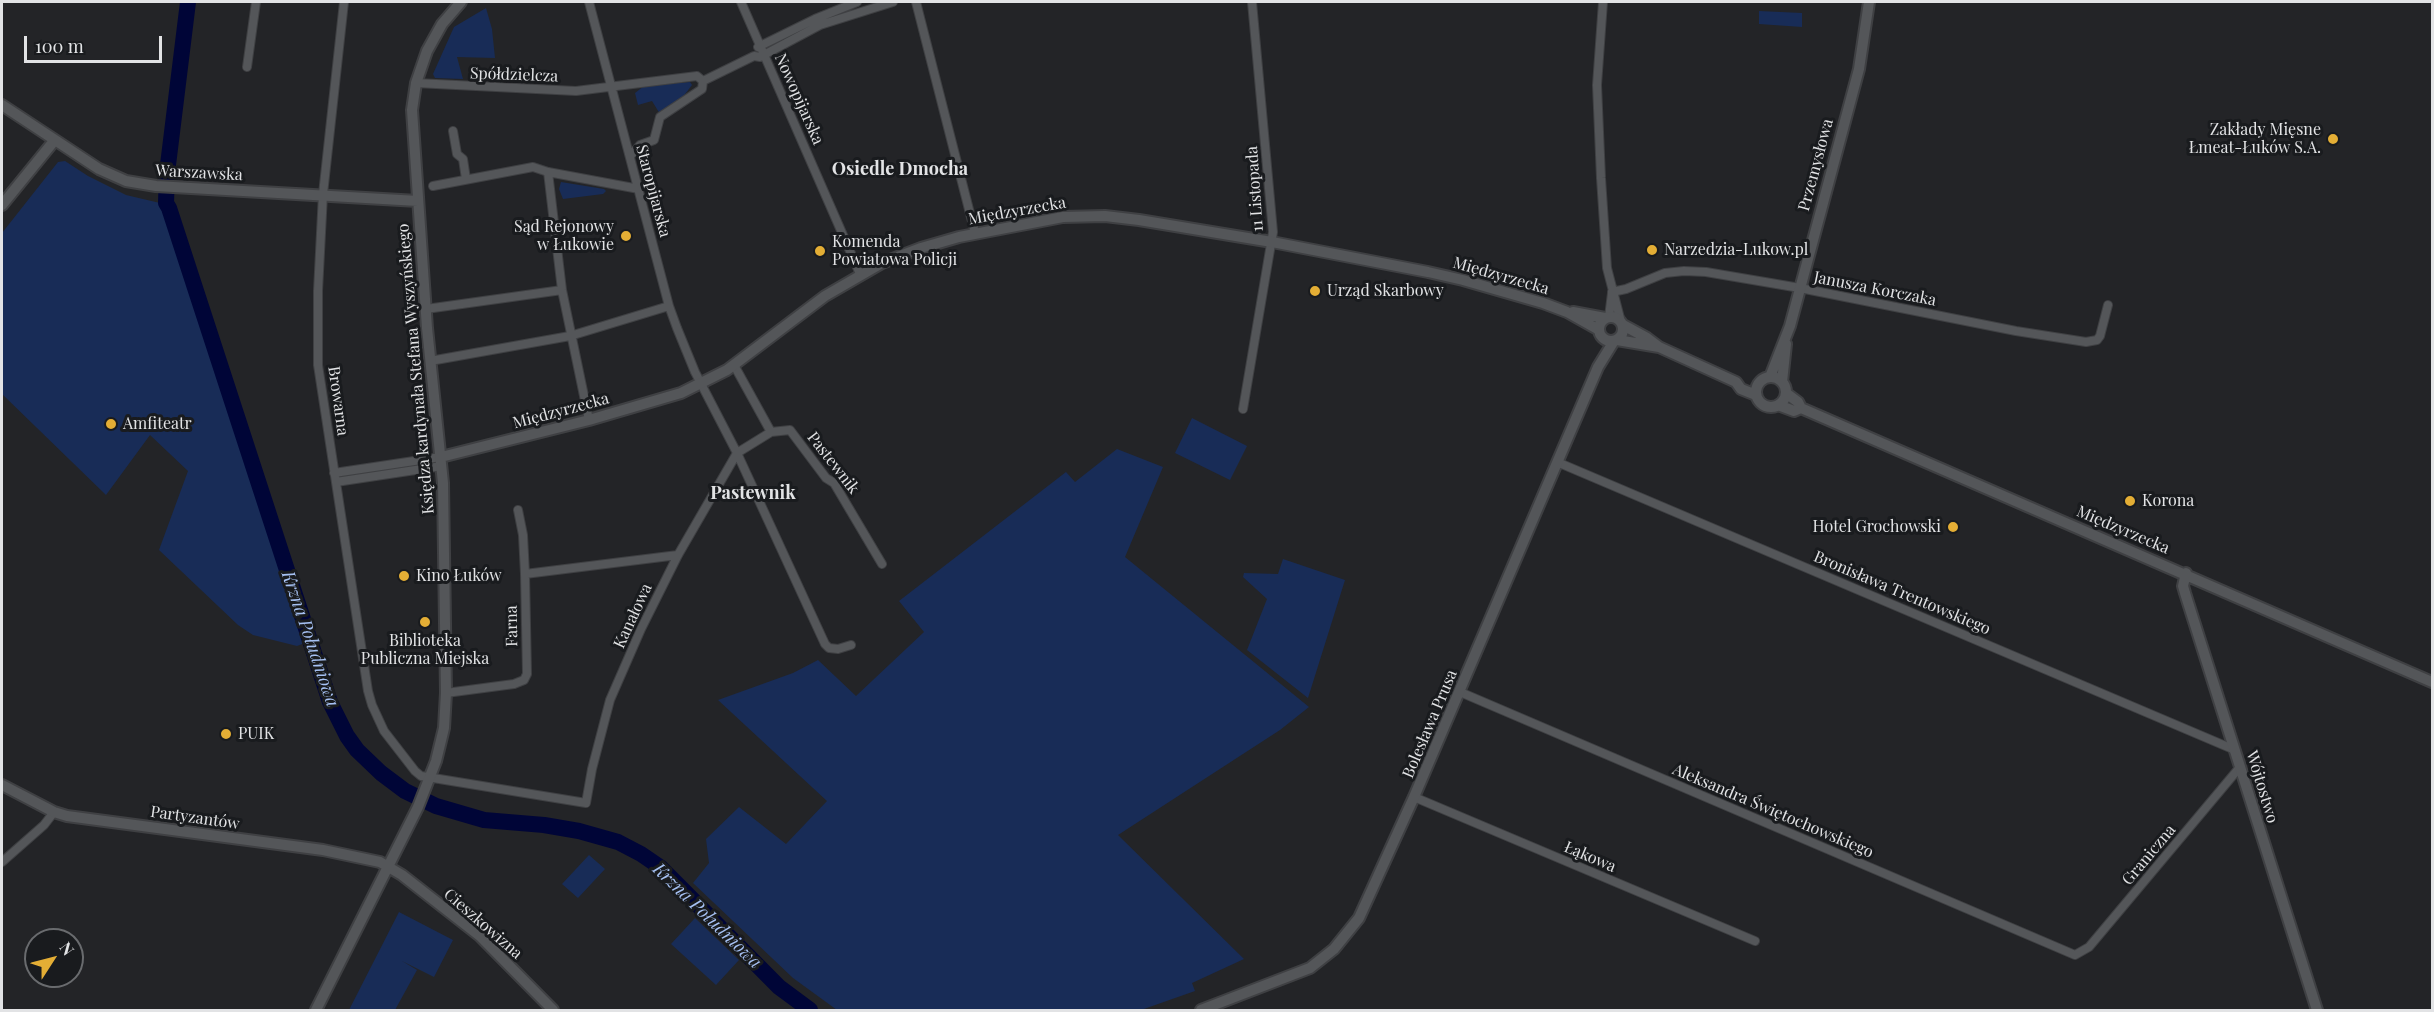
<!DOCTYPE html>
<html>
<head>
<meta charset="utf-8">
<style>
  body { margin:0 }
  #map { position:relative; width:2434px; height:1012px; overflow:hidden; background:#232427; font-family:"Playfair Display",serif }
  canvas { display:block }
  .frame { position:absolute; inset:0; border:3px solid #e2e3e5; pointer-events:none }
  .north { position:absolute; left:24px; top:928px; width:60px; height:60px; box-sizing:border-box; background:#191b1e; border:2px solid #696b6e; border-radius:50%; rotate:54deg; font-size:16px; font-weight:700; line-height:24px; text-align:center; color:#e2e3e5 }
  .north::after { content:''; display:block; margin:auto; width:21px; height:27px; background:#e4ae35; clip-path:polygon(50% 0,100% 100%,50% 72%,0 100%) }
  .scale { position:absolute; left:24px; top:36px; width:138px; height:27px; box-sizing:border-box; border:3px solid #e2e3e5; border-top:0; padding-left:8px; font-size:18px; line-height:21px; white-space:nowrap; color:#e2e3e5; -webkit-text-stroke:4px #191b1e; paint-order:stroke }
</style>
</head>
<body>
<div id="map">
<canvas width="2434" height="1012"></canvas>
<div class="frame"></div>
<div class="north">N</div>
<div class="scale">100 m</div>
</div>
<script>
const ctx = document.querySelector('canvas').getContext('2d');
ctx.lineJoin = 'round';
function fillPath(path, color) {
  ctx.fillStyle = color;
  ctx.fill(path, 'evenodd');
}
function toPath(rows) {
  const path = new Path2D();
  for (const r of rows) {
    if (r.length === 3) {
      path.moveTo(r[0] + r[2], r[1]);
      path.arc(r[0], r[1], r[2], 0, 2 * Math.PI);
      continue;
    }
    path.moveTo(r[0], r[1]);
    for (let i = 2; i < r.length; i += 2) path.lineTo(r[i], r[i + 1]);
  }
  return path;
}
function stroke(path, color, width, dash) {
  ctx.strokeStyle = color;
  ctx.lineWidth = width;
  ctx.lineCap = dash ? 'butt' : 'round';
  ctx.setLineDash(dash || []);
  ctx.stroke(path);
}
function label(font, color, halo, rows, align = 'center') {
  ctx.font = font + ' "Playfair Display",serif';
  ctx.lineWidth = 6;
  ctx.setLineDash([]);
  ctx.textBaseline = 'middle';
  ctx.strokeStyle = halo;
  ctx.fillStyle = color;
  for (const [text, x, y, turn = 0] of rows) {
    ctx.save();
    ctx.translate(x, y);
    ctx.rotate((+turn || 0) * Math.PI / 180);
    ctx.textAlign = isNaN(turn) ? turn : align;
    if (halo) ctx.strokeText(text, 0, 0);
    ctx.fillText(text, 0, 0);
    ctx.restore();
  }
}
const green = toPath([
  [486,8,492,29,495,58,457,57,463,79,435,78,433,74,454,27],
  [1759,11,1802,13,1802,27,1759,24],
  [690,82,692,85,679,102,660,114,652,101,638,105,635,93,644,86],
  [65,161,88,176,126,195,160,203,305,643,297,646,253,635,238,625,159,550,188,471,150,435,106,495,2,394,2,233,58,162],
  [561,182,604,189,606,191,603,194,563,199,559,189],
  [1192,418,1247,446,1230,480,1175,453],
  [1117,449,1163,467,1125,557,1309,707,1280,730,1118,835,1244,959,1192,983,1195,991,1141,1010,837,1010,793,978,693,883,709,863,706,839,739,807,786,844,827,801,718,700,793,673,818,660,856,696,924,632,899,601,1066,472,1075,482],
  [1283,559,1345,580,1308,698,1247,650,1267,599,1243,577,1244,573,1278,574],
  [589,855,605,869,578,898,562,884],
  [399,912,453,940,434,977,402,961,417,970,395,1010,349,1010],
  [695,918,739,960,716,985,671,944]
]);
const river = toPath([
  [188,2,167,173,166,203,169,208,330,702,347,736,357,750,381,773,405,791,436,806,484,820,544,825,579,831,618,842,641,854,660,867,677,884,779,987,810,1010]
]);
const street = toPath([
  [344,2,323,194,318,291,318,365,368,691,372,705,384,731,415,771,421,776,586,803,592,769,610,700,641,629,678,555,737,453,771,432,790,430,826,478,834,483,882,564],
  [589,2,669,306,677,328,695,372,737,453,825,644,829,648,838,649,851,645],
  [741,2,860,274],
  [916,2,975,233],
  [1603,2,1597,85,1601,178,1607,268,1621,322],
  [758,47,815,19,857,2],
  [247,67,256,2],
  [416,83,576,91,697,76,703,81,754,56,760,57,820,25,893,2],
  [453,131,457,154,463,159,466,179],
  [630,156,640,145,654,140,660,117,702,89,703,81],
  [548,172,562,290,589,420],
  [433,186,533,167,548,172,639,189],
  [1612,292,1626,289,1665,273,1684,271,1706,272,1800,288,2016,331,2086,342,2097,340,2100,336,2108,305],
  [426,309,562,290],
  [1609,317,1612,293],
  [430,361,570,336,669,306],
  [734,365,771,432],
  [1243,409,1273,232,1252,2],
  [1557,462,2235,750],
  [334,473,441,457],
  [336,482,442,466],
  [518,510,523,535,525,574],
  [1460,692,2075,955,2089,947,2240,767],
  [446,693,514,684,524,680,527,674,525,574,678,555],
  [1414,797,1755,941],
  [2,862,44,825,54,812]
]);
const secondary = toPath([
  [2,105,99,169,126,181,156,186,418,201],
  [2,205,54,141],
  [1573,312,1605,318],
  [1611,329,12],
  [1623,325,1647,338,1659,347,1736,382,1741,389,1756,395],
  [1617,340,1659,347],
  [1770,377,1790,326,1859,69,1869,2],
  [1771,392,15],
  [1782,382,1786,344],
  [1786,393,1798,402,1801,408,2432,682],
  [1778,405,1794,411,1801,408],
  [441,457,589,420,681,393,727,370,825,296,882,263,921,248,959,237,1063,217,1105,216,1139,220,1272,242,1428,272,1463,280,1543,303,1567,312,1599,330],
  [2186,573,2183,586,2185,593,2317,1010],
  [2,785,54,812,67,816,323,850,380,862,402,875,480,936,553,1010],
  [316,1010,418,807,436,761,444,728,446,693,443,483,427,328,412,110,416,83,427,51,442,24,461,2],
  [1201,1010,1310,968,1334,949,1359,918,1414,797,1598,367,1614,341]
]);
const markers = [
  [2333,139,6,"#e4ae35"],
  [626,236,6,"#e4ae35"],
  [1652,250,6,"#e4ae35"],
  [820,251,6,"#e4ae35"],
  [1315,291,6,"#e4ae35"],
  [111,424,6,"#e4ae35"],
  [2130,501,6,"#e4ae35"],
  [1953,527,6,"#e4ae35"],
  [404,576,6,"#e4ae35"],
  [425,622,6,"#e4ae35"],
  [226,734,6,"#e4ae35"]
];
const streetNames = [
  ["Spółdzielcza",514,75,2],
  ["Nowopijarska",799,99,66],
  ["Przemysłowa",1816,165,-75],
  ["Warszawska",199,173,3],
  ["11 Listopada",1255,189,-94],
  ["Staropijarska",653,191,75],
  ["Międzyrzecka",1017,211,-10],
  ["Międzyrzecka",1501,276,16],
  ["Janusza Korczaka",1875,289,11],
  ["Księdza kardynała Stefana Wyszyńskiego",416,369,-95],
  ["Browarna",338,401,82],
  ["Międzyrzecka",561,411,-15],
  ["Pastewnik",833,463,52],
  ["Międzyrzecka",2123,530,23],
  ["Bronisława Trentowskiego",1902,593,23],
  ["Kanałowa",633,616,-65],
  ["Farna",512,626,-91],
  ["Bolesława Prusa",1430,724,-67],
  ["Wójtostwo",2262,787,73],
  ["Aleksandra Świętochowskiego",1773,811,23],
  ["Partyzantów",195,818,8],
  ["Graniczna",2149,855,-50],
  ["Łąkowa",1590,857,23],
  ["Cieszkowizna",483,924,41]
];
const poiNames = [
  ["Zakłady Mięsne",2321,130,"right"],
  ["Łmeat-Łuków S.A.",2321,148,"right"],
  ["Sąd Rejonowy",614,227,"right"],
  ["w Łukowie",614,245,"right"],
  ["Komenda",832,242],
  ["Powiatowa Policji",832,260],
  ["Narzedzia-Lukow.pl",1664,250],
  ["Urząd Skarbowy",1327,291],
  ["Amfiteatr",123,424],
  ["Korona",2142,501],
  ["Hotel Grochowski",1941,527,"right"],
  ["Kino Łuków",416,576],
  ["Biblioteka",425,641,"center"],
  ["Publiczna Miejska",425,659,"center"],
  ["PUIK",238,734]
];
const neighbourhoodNames = [
  ["Osiedle Dmocha",900,169],
  ["Pastewnik",753,493]
];
const waterNames = [
  ["Krzna Południowa",310,639,71],
  ["Krzna Południowa",707,916,44]
];
fillPath(green, '#182c57');
stroke(river, '#000537', 16);
stroke(street, '#3f4043', 10);
stroke(secondary, '#3f4043', 14);
stroke(street, '#545659', 8);
stroke(secondary, '#545659', 10);
for (const [x, y, r, color] of markers) {
  const dot = new Path2D();
  dot.arc(x, y, r, 0, 2 * Math.PI);
  ctx.fillStyle = color;
  ctx.fill(dot);
  stroke(dot, '#191b1e', 2);
}
label('16px', '#e2e3e5', '#191b1e', streetNames);
label('16px', '#e2e3e5', '#191b1e', poiNames, 'left');
label('bold 18px', '#e2e3e5', '#191b1e', neighbourhoodNames);
label('italic 18px', '#a6c1f3', '#191b1e', waterNames);
</script>
</body>
</html>
